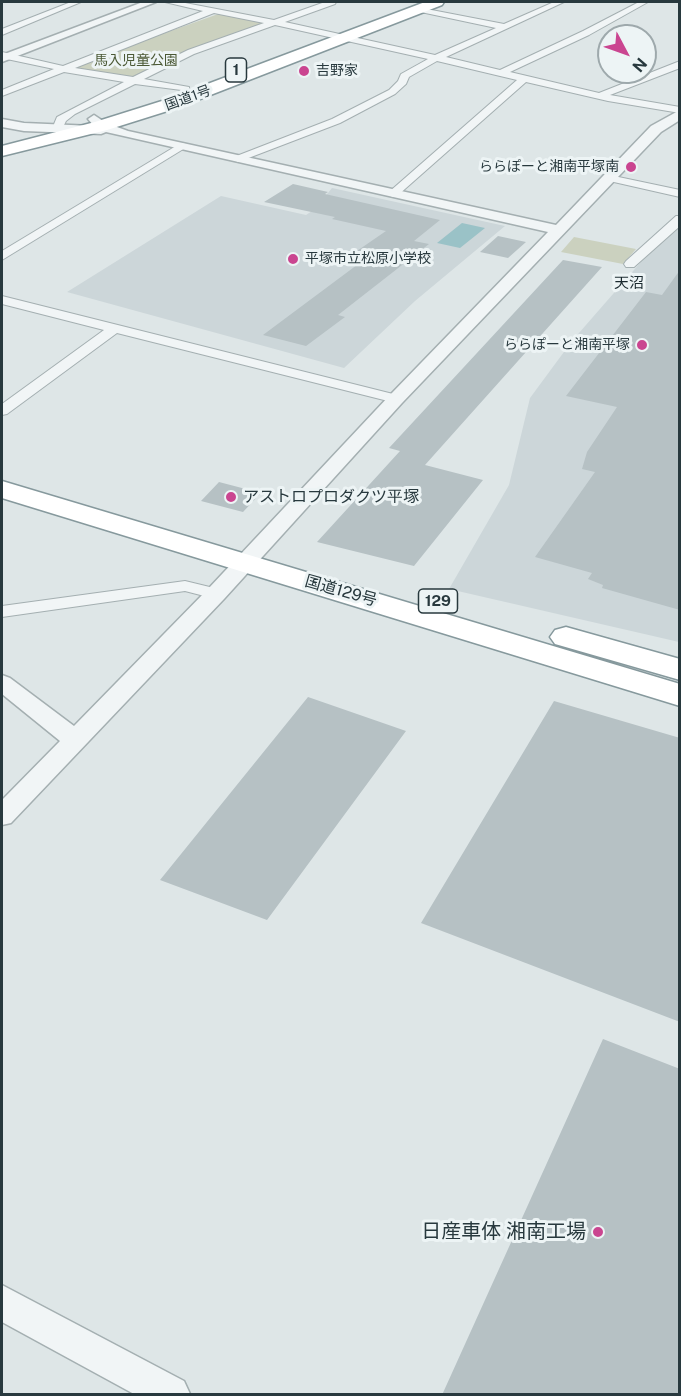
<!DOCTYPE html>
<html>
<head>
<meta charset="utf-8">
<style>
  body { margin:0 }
  #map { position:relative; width:681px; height:1396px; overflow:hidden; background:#dee6e7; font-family:"Public Sans",sans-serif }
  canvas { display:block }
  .frame { position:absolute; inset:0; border:3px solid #28393e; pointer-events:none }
  .north { position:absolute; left:597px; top:24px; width:60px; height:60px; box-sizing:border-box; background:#edf4f5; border:2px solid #9ea9ac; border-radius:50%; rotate:131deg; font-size:16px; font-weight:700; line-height:24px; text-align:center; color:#28393e }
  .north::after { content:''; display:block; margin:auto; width:21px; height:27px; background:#ca4590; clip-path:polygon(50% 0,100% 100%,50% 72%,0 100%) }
</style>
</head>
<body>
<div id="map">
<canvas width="681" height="1396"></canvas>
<div class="frame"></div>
<div class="north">N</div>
</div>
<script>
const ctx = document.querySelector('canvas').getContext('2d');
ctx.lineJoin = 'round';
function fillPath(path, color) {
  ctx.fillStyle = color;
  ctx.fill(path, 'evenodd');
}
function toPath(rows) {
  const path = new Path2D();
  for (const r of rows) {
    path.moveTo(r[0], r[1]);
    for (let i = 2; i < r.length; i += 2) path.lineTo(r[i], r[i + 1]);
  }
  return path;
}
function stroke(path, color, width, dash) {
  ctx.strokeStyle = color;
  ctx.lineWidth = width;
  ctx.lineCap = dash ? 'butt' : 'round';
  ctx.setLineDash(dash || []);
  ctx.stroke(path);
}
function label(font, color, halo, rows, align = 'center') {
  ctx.font = font + ' "Public Sans","Noto Sans JP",sans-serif';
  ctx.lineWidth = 6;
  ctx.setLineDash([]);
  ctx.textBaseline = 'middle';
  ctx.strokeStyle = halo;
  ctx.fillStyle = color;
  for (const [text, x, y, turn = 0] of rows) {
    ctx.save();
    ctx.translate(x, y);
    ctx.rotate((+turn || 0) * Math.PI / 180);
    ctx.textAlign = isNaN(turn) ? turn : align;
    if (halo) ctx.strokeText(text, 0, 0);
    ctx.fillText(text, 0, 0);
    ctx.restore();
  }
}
const built = toPath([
  [332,188,505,226,415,301,344,368,67,292,221,196,306,215,315,209],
  [679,227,679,642,449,589,509,485,530,398,572,341,654,247]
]);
const green = toPath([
  [221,13,269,23,191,52,135,81,64,69],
  [574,237,636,249,623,264,561,252]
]);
const water = toPath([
  [462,223,485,228,460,248,437,243]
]);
const building = toPath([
  [293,184,328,192,325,194,440,220,414,241,429,244,338,315,345,317,306,346,263,335,369,256,354,253,386,231,332,219,335,217,264,202],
  [498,236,526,242,508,258,480,252],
  [563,260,602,267,425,465,483,480,414,566,317,542,400,451,389,448],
  [680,270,680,610,602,588,603,585,588,579,592,573,535,557,595,472,582,469,587,452,617,407,566,396,646,292,662,295],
  [219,482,261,493,243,512,201,501],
  [308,697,406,731,267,920,160,880],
  [554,701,680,738,680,1022,421,923],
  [603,1039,680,1069,680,1395,442,1395]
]);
const minor = toPath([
  [71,2,81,2,2,35,2,29,71,2],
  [165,2,180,2,274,20,325,2,336,2,335,4,285,22,435,55,496,28,416,11,416,7,504,24,554,2,564,2,446,57,500,70,583,31,639,2,648,2,589,35,510,72,599,93,680,61,680,68,610,95,680,107,680,113,608,101,526,82,397,196,393,197,387,194,389,192,517,80,437,61,409,77,406,84,395,94,340,123,238,162,233,159,234,157,332,119,389,90,398,81,401,74,428,59,275,25,194,54,144,79,189,87,189,91,135,84,75,114,66,121,61,131,52,129,57,117,124,82,64,72,2,96,2,90,54,69,2,58,2,52,63,66,203,11,165,2],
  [214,13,264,23,188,50,133,77,75,68,214,13],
  [181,143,185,144,185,148,2,260,2,251,181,143],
  [609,175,680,190,680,197,605,180,605,176,609,175],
  [676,216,680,216,680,226,634,267,626,267,624,264,626,261,676,216],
  [2,296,401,396,403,399,396,403,117,333,7,414,2,415,2,404,104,330,2,304,2,296],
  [185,581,222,590,225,594,222,598,216,599,185,591,2,617,2,606,185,581]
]);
const tertiary = toPath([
  [143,2,156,2,2,62,2,55,143,2],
  [680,110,680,120,661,132,402,403,224,599,11,823,2,825,2,800,60,741,2,694,2,675,10,678,74,726,208,589,390,395,548,232,106,132,101,134,24,131,2,127,2,119,24,123,94,126,88,119,94,115,106,123,128,131,556,225,651,126,680,110],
  [2,1285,184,1381,190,1394,134,1394,2,1322,2,1285]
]);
const trunk = toPath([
  [425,2,444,2,442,5,177,108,107,130,2,156,2,146,95,122,165,100,425,2],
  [2,481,680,684,680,706,2,498,2,481],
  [566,627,680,659,680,680,555,644,550,637,555,630,566,627]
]);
const markers = [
  [304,71,6,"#ca4590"],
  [631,167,6,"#ca4590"],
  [293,259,6,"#ca4590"],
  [642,345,6,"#ca4590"],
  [231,497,6,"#ca4590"],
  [598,1232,6,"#ca4590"]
];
const farParknames = [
  ["馬入児童公園",136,61]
];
const farPoinames = [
  ["吉野家",316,71],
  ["ららぽーと湘南平塚南",619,167,"right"],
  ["平塚市立松原小学校",305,259],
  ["ららぽーと湘南平塚",630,345,"right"]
];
const farStreetnames = [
  ["国道1号",188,98,-20]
];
const shields = [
  [236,70,21],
  [438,601,39]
];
const shieldNames = [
  ["1",236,70],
  ["129",438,601]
];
const farNeighbourhoodnames = [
  ["天沼",629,283]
];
const poiNames = [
  ["アストロプロダクツ平塚",243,497]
];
const streetNames = [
  ["国道129号",341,591,16]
];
const nearPoinames = [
  ["日産車体 湘南工場",586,1232]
];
fillPath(built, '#ccd6d9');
fillPath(green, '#cbd1bf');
fillPath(water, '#9ac2c7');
fillPath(building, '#b6c1c4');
stroke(minor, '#a4afb1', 2);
stroke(tertiary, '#a4afb1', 3);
stroke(trunk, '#86999d', 3);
fillPath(minor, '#f1f5f6');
fillPath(tertiary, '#f1f5f6');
fillPath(trunk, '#fff');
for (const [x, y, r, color] of markers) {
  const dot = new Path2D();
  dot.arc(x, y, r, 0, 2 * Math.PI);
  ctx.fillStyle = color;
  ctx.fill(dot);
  stroke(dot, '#edf4f5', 2);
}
label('14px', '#4b5935', '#edf4f5', farParknames);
label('14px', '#28393e', '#edf4f5', farPoinames, 'left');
label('14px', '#28393e', '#edf4f5', farStreetnames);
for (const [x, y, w] of shields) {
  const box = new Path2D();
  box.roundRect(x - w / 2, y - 12, w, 24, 4.5);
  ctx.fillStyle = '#edf4f5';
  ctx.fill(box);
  stroke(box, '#28393e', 1.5);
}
label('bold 15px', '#28393e', null, shieldNames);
label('15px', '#1a292e', '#edf4f5', farNeighbourhoodnames);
label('16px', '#28393e', '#edf4f5', poiNames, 'left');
label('16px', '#28393e', '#edf4f5', streetNames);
label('20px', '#28393e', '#edf4f5', nearPoinames, 'right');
</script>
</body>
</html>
